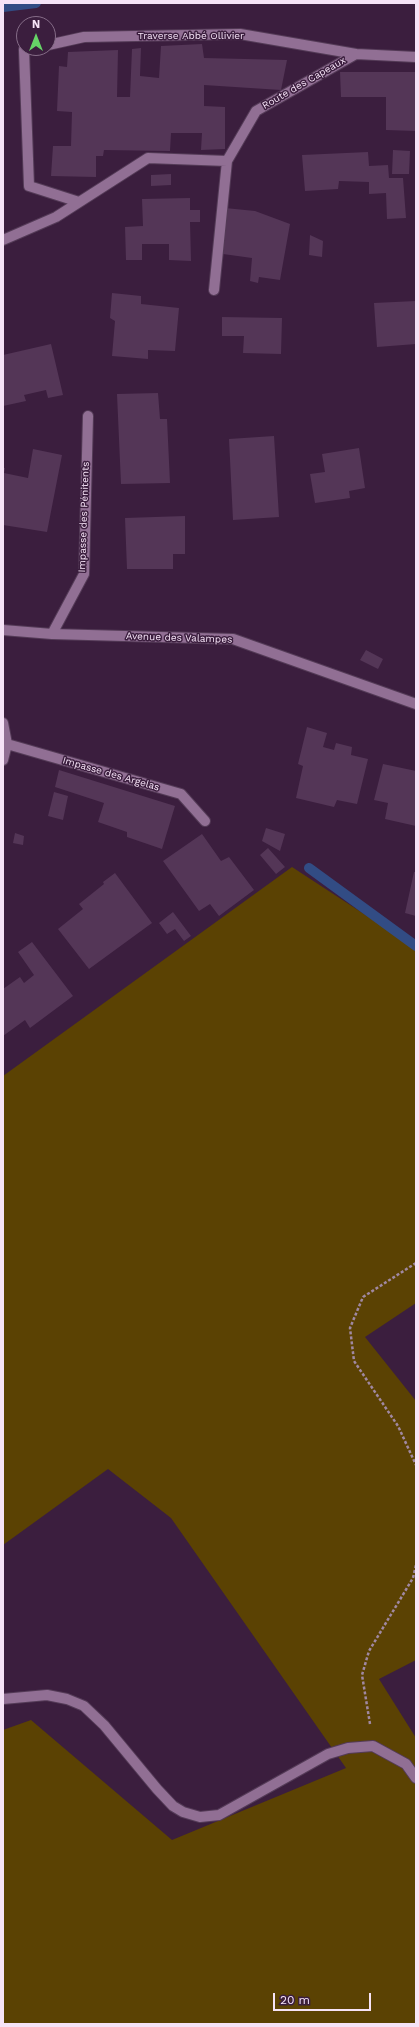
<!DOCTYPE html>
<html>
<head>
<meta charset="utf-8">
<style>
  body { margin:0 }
  #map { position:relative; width:419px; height:2027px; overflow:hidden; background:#3b1e3e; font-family:"Work Sans",sans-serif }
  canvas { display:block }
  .frame { position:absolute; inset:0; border:4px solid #f6e3f7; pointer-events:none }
  .north { position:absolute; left:16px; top:16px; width:40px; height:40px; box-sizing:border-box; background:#3b1e3e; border:1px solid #866d88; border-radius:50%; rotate:0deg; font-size:11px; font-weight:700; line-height:16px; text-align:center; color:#f6e3f7 }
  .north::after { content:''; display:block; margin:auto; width:14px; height:18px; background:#66d467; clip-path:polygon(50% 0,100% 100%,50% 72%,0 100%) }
  .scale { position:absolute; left:273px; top:1993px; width:98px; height:18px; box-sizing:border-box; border:2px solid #f6e3f7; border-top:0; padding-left:5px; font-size:12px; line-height:14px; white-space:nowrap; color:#f6e3f7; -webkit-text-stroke:3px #3b1e3e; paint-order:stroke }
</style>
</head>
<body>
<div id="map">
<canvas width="419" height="2027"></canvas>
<div class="frame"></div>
<div class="north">N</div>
<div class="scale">20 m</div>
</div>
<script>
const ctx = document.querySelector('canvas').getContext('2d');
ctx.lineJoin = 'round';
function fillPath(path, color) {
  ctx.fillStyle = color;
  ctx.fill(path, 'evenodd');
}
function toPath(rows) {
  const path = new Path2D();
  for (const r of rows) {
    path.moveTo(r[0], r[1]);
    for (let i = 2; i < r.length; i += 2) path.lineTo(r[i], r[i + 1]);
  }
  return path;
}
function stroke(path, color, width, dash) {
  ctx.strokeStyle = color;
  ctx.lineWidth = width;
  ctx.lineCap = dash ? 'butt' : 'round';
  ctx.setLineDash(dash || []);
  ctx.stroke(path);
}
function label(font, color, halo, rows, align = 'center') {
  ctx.font = font + ' "Work Sans",sans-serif';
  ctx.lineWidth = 3;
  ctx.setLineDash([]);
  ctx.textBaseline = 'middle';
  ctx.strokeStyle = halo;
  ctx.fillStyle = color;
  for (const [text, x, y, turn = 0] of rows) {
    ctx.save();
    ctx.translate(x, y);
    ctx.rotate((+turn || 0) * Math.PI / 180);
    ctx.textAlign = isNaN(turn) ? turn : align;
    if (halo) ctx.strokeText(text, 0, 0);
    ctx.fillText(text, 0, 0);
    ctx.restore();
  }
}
const green = toPath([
  [292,867,416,948,416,1303,365,1337,416,1401,416,1660,379,1679,416,1738,416,2024,3,2024,3,1730,31,1720,172,1840,346,1768,171,1518,108,1469,3,1545,3,1076]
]);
const stream = toPath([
  [3,7,36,3],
  [309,868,416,946]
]);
const building = toPath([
  [202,44,204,58,287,60,281,90,204,85,204,106,225,107,225,149,201,150,202,133,171,133,170,151,104,150,103,156,96,156,96,177,51,176,53,146,71,146,72,112,57,111,59,66,67,67,68,52,118,50,117,97,130,97,132,49,141,48,140,76,159,78,161,46],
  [340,72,416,72,416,131,386,130,386,97,341,97],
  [393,150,410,151,409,174,392,174],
  [368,152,369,166,388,165,389,178,403,178,406,218,387,219,386,193,369,194,369,182,339,181,338,189,305,191,302,155],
  [171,174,171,185,151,186,151,175],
  [190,198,190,210,200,210,200,222,190,222,191,261,169,260,169,244,142,244,142,260,126,260,125,227,143,226,142,199],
  [225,208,255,211,290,224,280,280,259,277,258,283,250,281,252,258,223,254],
  [310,235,323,241,322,257,309,255],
  [112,293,141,296,141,304,179,308,175,351,148,350,148,359,112,356,115,321,110,318],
  [416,301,416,344,377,347,374,303],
  [222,317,282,318,281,354,243,353,244,336,222,336],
  [51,344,63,395,48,398,46,390,24,395,26,401,3,406,3,355],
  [158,393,160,419,167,419,170,483,121,484,117,394],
  [274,436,279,517,233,520,229,439],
  [359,448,365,488,349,491,350,498,315,503,310,474,325,472,322,454],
  [33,449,62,455,47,532,3,525,3,468,5,468,4,473,28,478],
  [185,516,185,554,173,554,173,569,127,569,125,518],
  [366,650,383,659,378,669,360,660],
  [307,727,327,733,323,747,334,750,336,743,352,747,351,755,368,759,357,804,337,800,334,807,296,798,303,766,298,764],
  [383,764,416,771,416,826,385,819,388,803,374,800],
  [59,770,175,806,162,849,127,837,127,832,98,822,104,803,55,787],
  [54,792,68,796,63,820,48,816],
  [266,828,285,834,280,851,262,841],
  [15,833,24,836,23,845,13,843],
  [202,834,221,861,229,857,254,890,219,916,210,904,199,911,163,861],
  [268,848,285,867,276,874,260,855],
  [414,872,416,872,416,916,405,913],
  [115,873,152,923,89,969,58,929,83,909,79,904,104,884,103,882],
  [173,912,191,936,184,941,175,929,167,934,159,923],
  [32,942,73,996,30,1028,25,1020,3,1036,3,989,20,977,24,983,34,975,18,952]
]);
const path = toPath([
  [416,1263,363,1297,350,1328,354,1361,398,1426,416,1465],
  [370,1724,362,1675,369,1651,413,1578,416,1565]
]);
const minor = toPath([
  [48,45,84,37,240,34,356,54],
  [34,48,24,50,29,186,79,202],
  [3,240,56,217,148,158,227,161,256,111,356,54,416,57],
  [214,290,227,161],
  [3,630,52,634,233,639,416,704],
  [52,634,84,574,88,416],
  [3,723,7,744,3,760],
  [7,744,181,794,205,821],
  [3,1699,47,1695,67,1699,84,1706,104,1725,157,1789,173,1806,183,1812,200,1817,219,1815,328,1754,348,1748,373,1746,406,1764,416,1778]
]);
const streetNames = [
  ["Traverse Abbé Ollivier",191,36],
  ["Route des Capeaux",304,83,-30],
  ["Impasse des Pénitents",84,517,-88],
  ["Avenue des Valampes",179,638,2],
  ["Impasse des Argelas",111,774,16]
];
fillPath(green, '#5b4203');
stroke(stream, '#324c84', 10);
fillPath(building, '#543657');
stroke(minor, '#543b57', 12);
stroke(path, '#a088a2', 2.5, [3, 2]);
stroke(minor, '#916f94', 10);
label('10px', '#f6e3f7', '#3b1e3e', streetNames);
</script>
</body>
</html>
